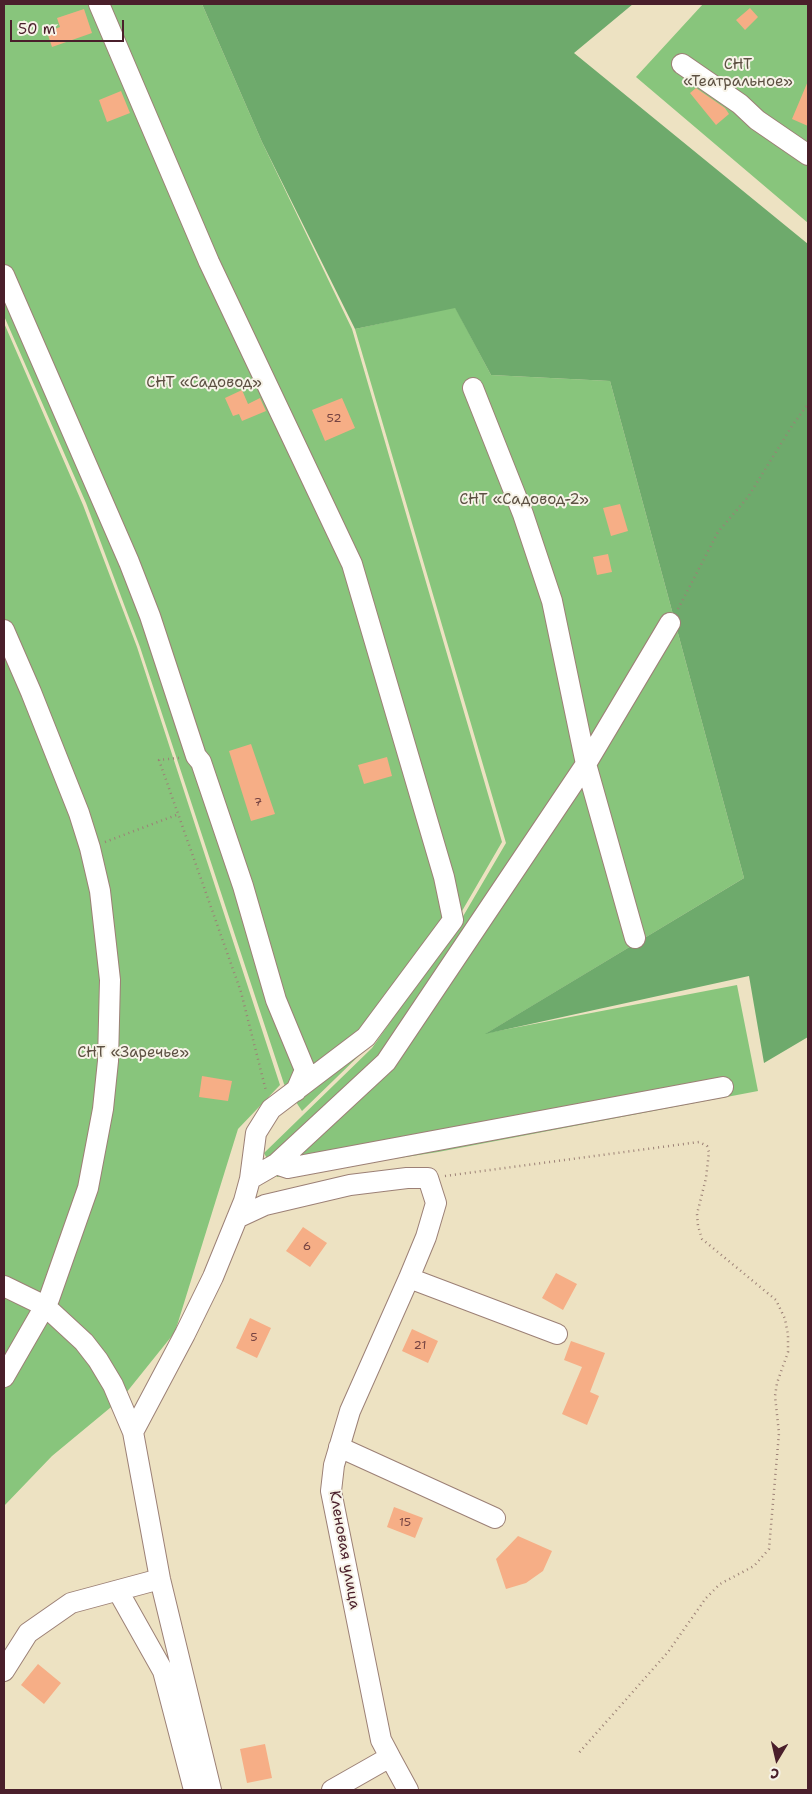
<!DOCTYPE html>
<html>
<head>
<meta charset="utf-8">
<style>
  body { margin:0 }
  #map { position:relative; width:812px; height:1794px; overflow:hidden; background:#ede2c2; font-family:"Shantell Sans",sans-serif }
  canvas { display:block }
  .frame { position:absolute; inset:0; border:5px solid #4a1f2b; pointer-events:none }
  .north { position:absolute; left:752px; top:1734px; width:50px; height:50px; -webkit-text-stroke:4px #f7f3e8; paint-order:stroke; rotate:189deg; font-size:14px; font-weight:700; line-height:20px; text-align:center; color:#4a1f2b }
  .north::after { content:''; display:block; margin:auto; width:18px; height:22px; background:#4a1f2b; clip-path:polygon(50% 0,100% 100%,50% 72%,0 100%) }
  .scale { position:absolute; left:10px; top:20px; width:114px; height:22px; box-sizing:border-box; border:2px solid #4a1f2b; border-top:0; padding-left:6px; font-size:15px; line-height:18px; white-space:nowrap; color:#4a1f2b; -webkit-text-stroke:4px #f7f3e8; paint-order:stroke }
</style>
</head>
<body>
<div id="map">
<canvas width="812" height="1794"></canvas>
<div class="frame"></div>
<div class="north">С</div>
<div class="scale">50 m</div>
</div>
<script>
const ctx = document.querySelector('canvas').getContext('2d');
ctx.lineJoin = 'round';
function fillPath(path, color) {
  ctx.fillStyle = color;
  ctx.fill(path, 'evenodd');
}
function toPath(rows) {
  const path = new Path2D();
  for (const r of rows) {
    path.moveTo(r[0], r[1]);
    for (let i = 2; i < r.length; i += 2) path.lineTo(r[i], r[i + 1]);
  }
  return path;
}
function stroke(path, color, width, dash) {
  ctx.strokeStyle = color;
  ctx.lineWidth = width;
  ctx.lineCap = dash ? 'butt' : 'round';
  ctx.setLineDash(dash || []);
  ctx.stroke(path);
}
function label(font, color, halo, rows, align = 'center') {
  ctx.font = font + ' "Shantell Sans",sans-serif';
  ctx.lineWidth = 4;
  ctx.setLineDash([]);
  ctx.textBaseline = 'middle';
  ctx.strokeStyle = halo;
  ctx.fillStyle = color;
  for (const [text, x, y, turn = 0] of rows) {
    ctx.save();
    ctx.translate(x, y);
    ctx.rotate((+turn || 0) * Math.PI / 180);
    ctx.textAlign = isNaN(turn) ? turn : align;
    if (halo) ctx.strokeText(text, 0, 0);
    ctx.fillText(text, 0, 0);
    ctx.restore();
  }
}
const green = toPath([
  [4,4,202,4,262,142,352,329,502,842,451,930,369,1046,302,1111,284,1084,140,647,86,503,4,316],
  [703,4,808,4,808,223,636,77],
  [455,307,491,375,610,381,744,878,487,1033,737,985,758,1091,438,1152,277,1177,264,1153,372,1048,455,930,506,843,355,329],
  [4,323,83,505,137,647,280,1085,238,1129,175,1332,122,1398,52,1456,4,1506]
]);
const forest = toPath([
  [202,4,633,4,574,53,808,244,808,1037,764,1063,749,976,485,1034,744,878,610,381,491,375,455,308,355,329,262,142]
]);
const building = toPath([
  [750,8,758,17,745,30,736,20],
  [84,9,92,33,52,47,47,32,60,27,57,18],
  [808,81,808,126,792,119],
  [696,88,725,108,729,114,716,125,690,93],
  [121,91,130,113,107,122,99,100],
  [242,390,248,404,260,398,266,411,242,421,239,414,233,416,225,398],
  [342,398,355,428,325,441,312,410],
  [620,504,628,531,611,536,603,508],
  [608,554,612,572,597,575,593,557],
  [251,744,275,814,251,821,229,751],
  [387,757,392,776,364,784,358,765],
  [202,1076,232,1081,228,1101,199,1097],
  [303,1227,327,1243,310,1267,286,1251],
  [556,1273,577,1284,563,1310,542,1298],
  [250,1318,271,1328,257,1358,236,1348],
  [412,1329,438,1341,428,1363,402,1351],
  [571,1341,605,1353,590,1392,599,1396,587,1425,562,1414,582,1367,564,1360],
  [394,1507,423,1518,415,1538,387,1527],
  [518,1536,552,1551,543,1571,526,1583,506,1589,496,1559],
  [38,1664,61,1683,44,1704,21,1685],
  [265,1744,272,1778,247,1783,240,1749]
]);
const path = toPath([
  [678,609,718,532,748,497,792,426,808,404],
  [179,758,159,760,241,992,266,1091],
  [105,842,179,814],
  [445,1176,699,1142,707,1146,709,1152,706,1178,697,1214,698,1226,702,1239,776,1300,785,1319,788,1335,788,1352,777,1383,775,1396,779,1433,769,1549,754,1566,720,1584,706,1598,668,1652,577,1755]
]);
const minor = toPath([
  [99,4,209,262,352,564,444,877,453,920,366,1037,271,1109,256,1133,250,1179,244,1201,213,1277,185,1334,133,1432],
  [682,64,740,104,757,120,808,155],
  [4,275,129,562,150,616,196,756,201,762,243,886,276,1000,305,1070,296,1091],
  [4,630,31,692,79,813,90,848,100,891,110,980,108,1061,103,1109,88,1188,49,1299,4,1377],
  [635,938,586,764,670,623],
  [276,1164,288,1168,723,1087],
  [250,1179,276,1164,386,1062,586,764,552,601,523,514,473,388],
  [237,1218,265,1205,350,1185,407,1178,428,1178,436,1203,426,1237,409,1278,350,1411,334,1465,331,1491,381,1740,390,1757,332,1790],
  [409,1278,557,1334],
  [4,1286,45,1306,84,1342,98,1360,113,1385,133,1432,160,1579,211,1790],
  [339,1447,495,1518],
  [118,1591,163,1671,194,1790],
  [4,1671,28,1633,71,1603,160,1579],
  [390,1757,408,1790]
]);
const numberNames = [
  ["52",334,419],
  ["7",258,803],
  ["6",307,1247],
  ["5",254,1338],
  ["21",420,1346],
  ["15",405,1523]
];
const parkNames = [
  ["СНТ",738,65],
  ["«Театральное»",738,82],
  ["СНТ «Садовод»",204,383],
  ["СНТ «Садовод-2»",524,500],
  ["СНТ «Заречье»",133,1053]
];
const streetNames = [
  ["Кленовая улица",344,1550,80]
];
fillPath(green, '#88c57c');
fillPath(forest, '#6eaa6c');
fillPath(building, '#f6ae86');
stroke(minor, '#9c8076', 22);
stroke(path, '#9c8076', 2.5, [1, 4]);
stroke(minor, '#fff', 20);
label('12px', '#754342', null, numberNames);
label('15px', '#5d5143', '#f7f3e8', parkNames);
label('15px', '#4a1f2b', '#f7f3e8', streetNames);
</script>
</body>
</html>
